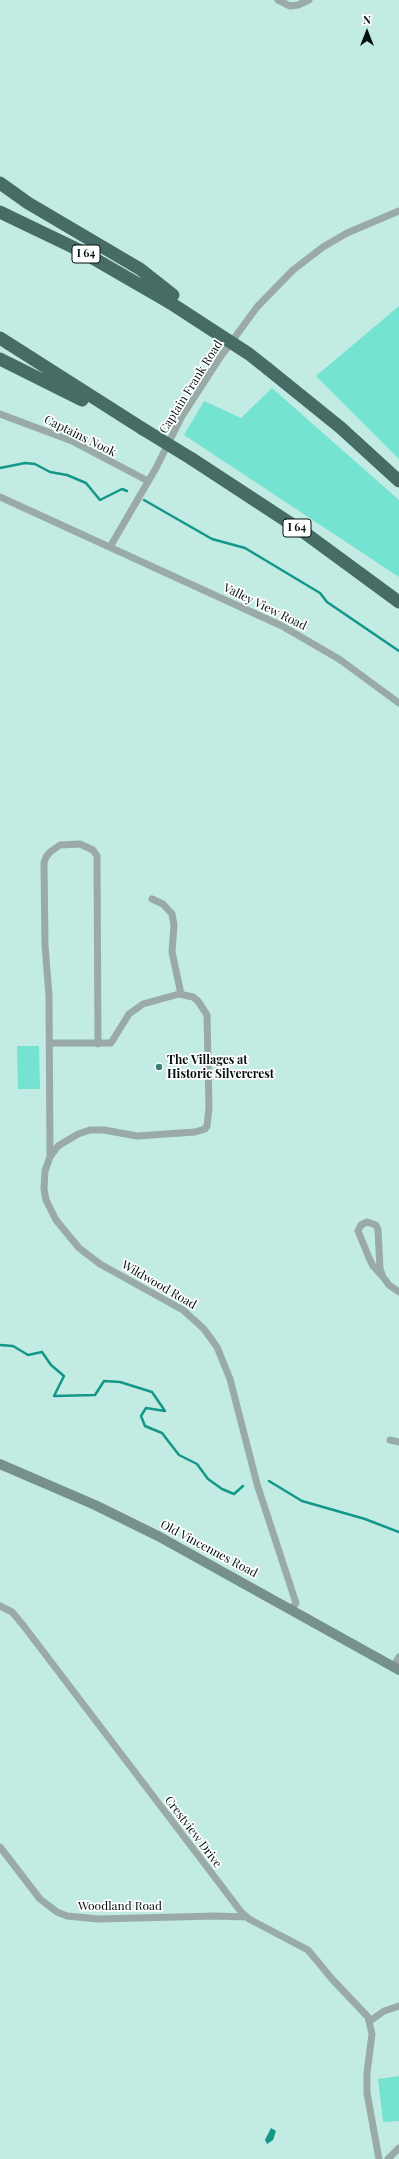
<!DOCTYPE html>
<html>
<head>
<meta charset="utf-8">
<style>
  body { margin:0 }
  #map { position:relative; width:399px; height:2159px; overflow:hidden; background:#c2ebe3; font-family:"Playfair Display",serif }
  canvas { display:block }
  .north { position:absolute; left:347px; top:12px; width:40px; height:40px; -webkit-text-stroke:3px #fff; paint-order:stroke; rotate:0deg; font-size:11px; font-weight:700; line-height:16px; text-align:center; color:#03110f }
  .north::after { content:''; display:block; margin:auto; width:14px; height:18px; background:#03110f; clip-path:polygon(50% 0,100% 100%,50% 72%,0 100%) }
</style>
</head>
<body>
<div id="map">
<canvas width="399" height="2159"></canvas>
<div class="north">N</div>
</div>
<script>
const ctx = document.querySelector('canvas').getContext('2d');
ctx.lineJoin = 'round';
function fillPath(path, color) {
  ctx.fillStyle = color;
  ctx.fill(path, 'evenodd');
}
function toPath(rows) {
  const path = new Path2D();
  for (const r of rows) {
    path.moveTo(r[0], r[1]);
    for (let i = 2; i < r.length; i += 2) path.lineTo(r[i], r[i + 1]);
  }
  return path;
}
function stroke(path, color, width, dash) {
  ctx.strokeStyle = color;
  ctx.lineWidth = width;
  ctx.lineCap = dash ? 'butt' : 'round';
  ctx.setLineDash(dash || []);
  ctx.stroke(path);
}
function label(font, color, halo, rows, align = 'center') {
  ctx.font = font + ' "Playfair Display",serif';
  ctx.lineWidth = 3.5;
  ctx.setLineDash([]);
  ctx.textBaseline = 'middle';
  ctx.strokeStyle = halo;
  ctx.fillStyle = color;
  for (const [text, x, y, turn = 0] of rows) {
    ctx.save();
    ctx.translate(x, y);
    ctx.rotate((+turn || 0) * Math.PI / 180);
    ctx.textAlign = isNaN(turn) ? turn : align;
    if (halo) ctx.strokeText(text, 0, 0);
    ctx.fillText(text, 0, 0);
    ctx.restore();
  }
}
const green = toPath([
  [399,306,399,459,316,376],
  [272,388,399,500,399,577,184,435,204,401,241,418],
  [17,1046,39,1046,40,1089,18,1089],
  [399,2076,399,2121,383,2122,378,2079]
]);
const water = toPath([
  [271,2128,276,2131,273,2140,267,2144,265,2140]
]);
const stream = toPath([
  [0,468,25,463,35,464,50,472,67,475,86,483,100,500,122,489,127,491],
  [144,500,212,539,245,548,320,593,327,602,399,651],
  [0,1345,13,1346,28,1355,42,1352,51,1365,64,1376,54,1396,95,1395,104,1381,120,1382,152,1392,165,1411,146,1408,141,1416,145,1426,162,1433,179,1455,197,1464,208,1479,222,1489,234,1494,243,1486],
  [269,1481,302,1501,365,1519,399,1532]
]);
const street = toPath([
  [278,0,290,6,298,5,309,0],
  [0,414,72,441,148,481],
  [0,497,282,626,339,659,399,703],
  [110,547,156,468,182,416,219,359,257,307,293,270,323,247,347,233,399,211],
  [152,899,163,904,172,914,174,925,172,952,181,994],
  [49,1043,111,1043,129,1014,143,1004,179,994,193,997,198,1001,207,1015,209,1108,207,1126,205,1129,195,1132,137,1136,104,1130,90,1130,78,1134,58,1146,50,1157,45,1171,44,1189,46,1200,56,1220,79,1248,100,1264,183,1310,204,1329,217,1347,230,1379,257,1484,296,1603,292,1609],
  [50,1157,49,996,45,945,44,863,46,857,50,852,60,845,80,844,93,850,97,856,98,1044],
  [383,1277,380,1269,378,1230,376,1225,367,1222,361,1225,358,1231,370,1260,373,1266,383,1277,389,1285,399,1292],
  [390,1440,399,1442],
  [0,1606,12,1612,23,1625,242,1913,249,1919,308,1950,332,1979,368,2017,372,2034,367,2073,367,2093,379,2159],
  [394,1666,399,1657],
  [0,1847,40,1899,57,1912,67,1916,98,1919,215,1916,247,1917],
  [370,2021,384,2011,399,2006],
  [388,2159,399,2148]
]);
const secondary = toPath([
  [0,1464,95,1505,158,1536,399,1670]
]);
const highway = toPath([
  [0,183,28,203,140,269,173,295],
  [0,212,79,250,169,302],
  [0,338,143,429],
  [0,359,82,400],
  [268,369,341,428,399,481],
  [192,459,305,533,399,602]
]);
const highwayBridge = toPath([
  [169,302,249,354,268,369],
  [143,429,192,459]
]);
const markers = [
  [159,1067,4,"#3a7f75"]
];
const shields = [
  [86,254,28],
  [297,528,28]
];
const shieldNames = [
  ["I 64",86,254],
  ["I 64",297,528]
];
const streetNames = [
  ["Captain Frank Road",191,387,-58],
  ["Captains Nook",80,436,26],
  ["Valley View Road",265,607,26],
  ["Wildwood Road",159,1285,30],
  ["Old Vincennes Road",209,1549,28],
  ["Crestview Drive",193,1832,53],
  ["Woodland Road",120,1906]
];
const poiNames = [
  ["The Villages at",167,1060],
  ["Historic Silvercrest",167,1074]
];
fillPath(green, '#75e3d1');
fillPath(water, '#139788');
stroke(stream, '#139788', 2.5);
stroke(street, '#99aaa7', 7);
stroke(secondary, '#76908b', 10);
stroke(highway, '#466c65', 13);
stroke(highwayBridge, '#466c65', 13);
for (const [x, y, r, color] of markers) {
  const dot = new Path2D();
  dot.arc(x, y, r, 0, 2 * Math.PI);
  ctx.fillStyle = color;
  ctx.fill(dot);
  stroke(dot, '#fff', 1.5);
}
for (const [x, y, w] of shields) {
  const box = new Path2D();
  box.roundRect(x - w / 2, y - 9, w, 18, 3);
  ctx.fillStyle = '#fff';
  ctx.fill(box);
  stroke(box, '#03110f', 1);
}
label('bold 11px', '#03110f', null, shieldNames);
label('12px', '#03110f', '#fff', streetNames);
label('bold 12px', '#03110f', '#fff', poiNames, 'left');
</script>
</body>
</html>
